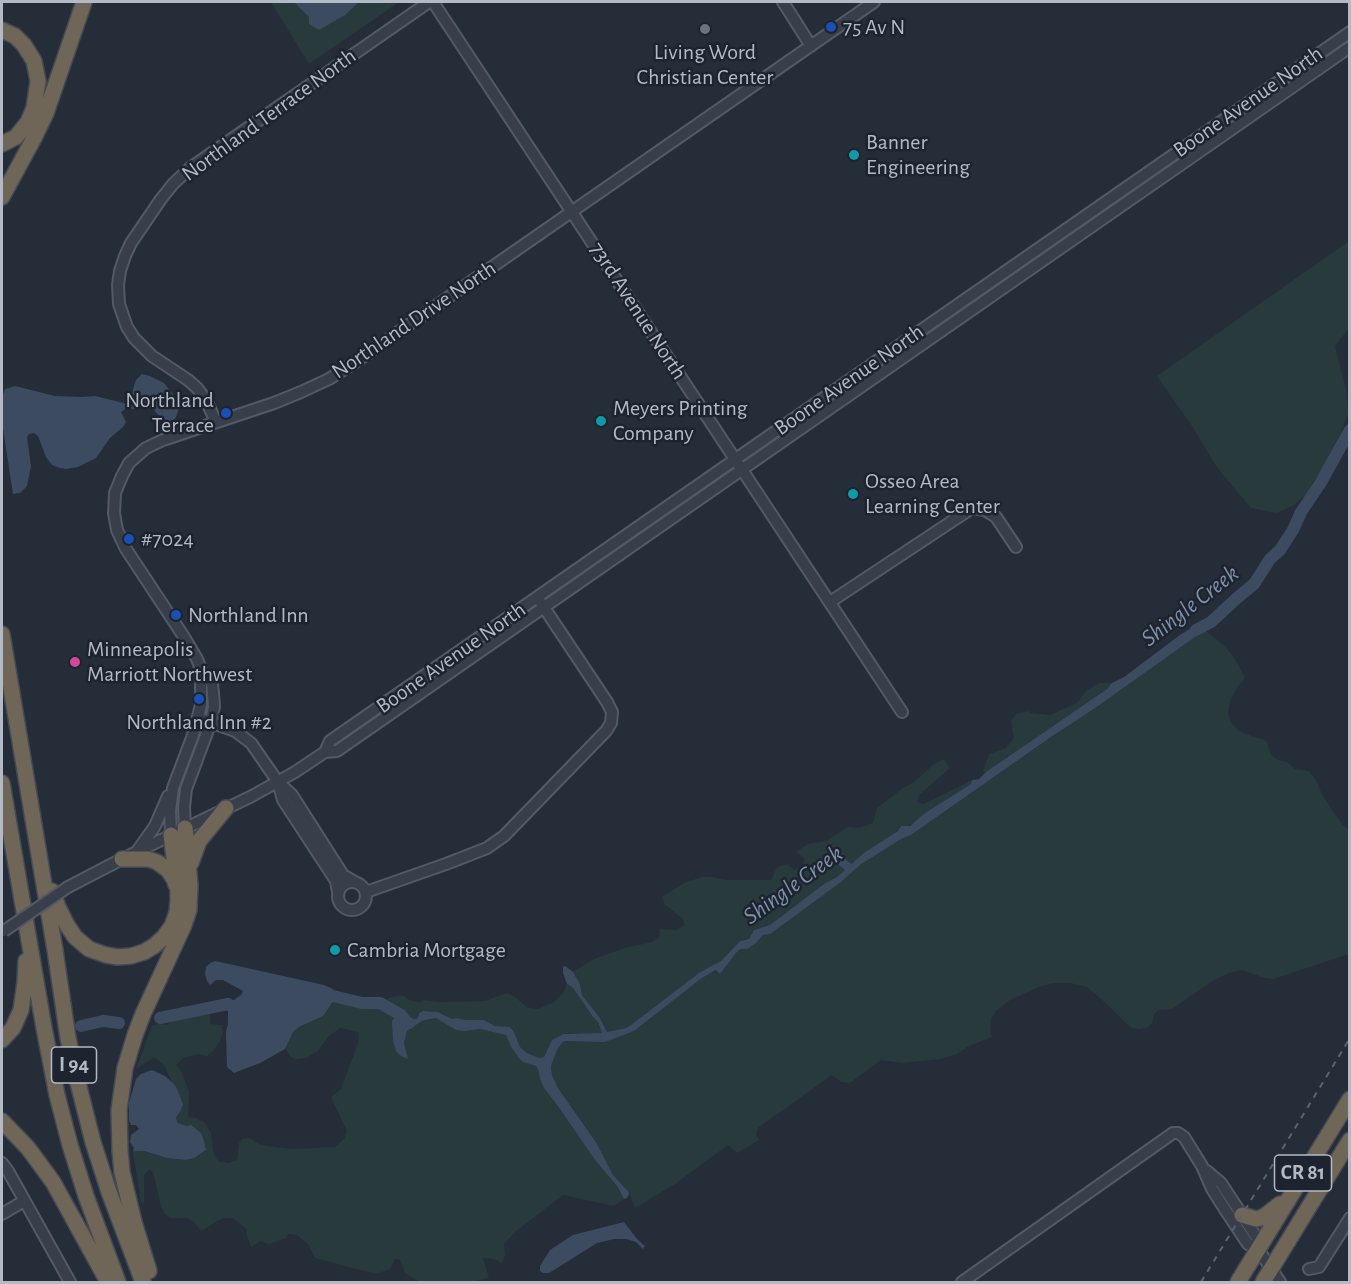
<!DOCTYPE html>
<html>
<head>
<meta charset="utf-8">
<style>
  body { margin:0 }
  #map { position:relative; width:1351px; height:1284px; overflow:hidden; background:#252d39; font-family:"Alegreya Sans",sans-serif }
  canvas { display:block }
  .frame { position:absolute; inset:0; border:3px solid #b4bac5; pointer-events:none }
</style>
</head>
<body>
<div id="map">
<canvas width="1351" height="1284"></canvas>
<div class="frame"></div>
</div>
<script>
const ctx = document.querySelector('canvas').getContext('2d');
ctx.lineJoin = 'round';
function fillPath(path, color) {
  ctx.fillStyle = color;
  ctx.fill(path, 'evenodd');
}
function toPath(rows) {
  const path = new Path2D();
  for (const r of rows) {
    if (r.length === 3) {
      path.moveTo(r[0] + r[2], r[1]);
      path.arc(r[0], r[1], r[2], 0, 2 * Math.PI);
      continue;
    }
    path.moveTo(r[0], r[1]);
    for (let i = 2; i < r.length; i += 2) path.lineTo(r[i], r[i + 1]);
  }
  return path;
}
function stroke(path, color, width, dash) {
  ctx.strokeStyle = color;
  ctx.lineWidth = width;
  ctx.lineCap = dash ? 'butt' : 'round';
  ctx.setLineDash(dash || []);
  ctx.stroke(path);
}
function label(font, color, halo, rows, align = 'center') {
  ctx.font = font + ' "Alegreya Sans",sans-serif';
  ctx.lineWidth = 5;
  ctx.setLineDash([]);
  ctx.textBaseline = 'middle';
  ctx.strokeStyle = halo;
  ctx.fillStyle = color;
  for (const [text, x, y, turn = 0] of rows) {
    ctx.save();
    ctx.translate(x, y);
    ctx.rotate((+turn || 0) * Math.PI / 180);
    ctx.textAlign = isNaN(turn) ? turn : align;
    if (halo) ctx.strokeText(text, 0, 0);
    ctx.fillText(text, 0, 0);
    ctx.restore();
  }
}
const green = toPath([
  [271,2,399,2,309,64],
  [1349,241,1349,328,1335,346,1346,389,1348,414,1335,449,1307,494,1294,505,1277,513,1251,508,1216,466,1194,429,1157,376],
  [1205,630,1225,646,1235,659,1245,678,1238,686,1230,701,1228,713,1231,723,1239,731,1254,737,1263,739,1267,742,1271,755,1278,760,1287,762,1295,769,1309,771,1316,780,1322,794,1332,810,1343,825,1349,830,1349,954,1273,979,1264,978,1242,970,1229,973,1214,980,1172,1009,1159,1010,1154,1014,1152,1023,1148,1027,1139,1029,1130,1027,1109,1006,1087,987,1070,983,1053,983,1039,987,1010,1000,996,1011,991,1019,990,1031,992,1037,969,1046,957,1054,941,1059,902,1063,881,1060,850,1083,841,1082,832,1075,758,1128,756,1134,759,1140,737,1153,728,1145,675,1184,635,1208,628,1191,613,1175,597,1145,558,1088,552,1075,551,1066,558,1048,563,1042,634,1031,702,978,717,970,720,974,737,952,756,943,763,935,841,882,860,865,901,839,911,835],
  [1099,683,1112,683,1107,689,986,772,983,771,989,754,1006,748,1014,738,1011,721,1016,714,1028,711,1030,713,1050,715,1077,703,1086,691],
  [944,759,950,768,919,795,917,802,924,804,972,780,971,784,925,813,915,822,898,831,852,865,847,861,828,855,845,870,837,877,824,884,770,925,754,930,749,939,740,941,721,961,631,1025,626,1028,607,1032,600,1018,582,995,580,984,573,972,594,959,625,948,652,942,659,938,660,929,677,930,685,925,682,918,665,905,662,897,684,883,702,877,712,877,726,880,771,880,777,867,788,864,794,870,802,866,805,859,796,852,808,844,826,841,848,827,859,828,873,823,877,808,903,788,914,782,934,764],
  [567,984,573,988,593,1017,598,1022,602,1033,584,1034,571,1033,563,1034,552,1040,544,1057,539,1058,527,1053,520,1047,514,1032,500,1026,495,1026,484,1020,466,1020,456,1018,452,1019,438,1012,423,1011,419,1013,418,1018,411,1020,400,1011,384,1001,391,997,403,995,409,1000,421,1003,422,1000,440,1002,485,1001,507,993,514,996,528,1008,538,1009,554,1002,563,993],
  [339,1001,346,1005,379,1006,397,1016,392,1021,407,1055,404,1043,407,1031,422,1021,430,1019,436,1018,465,1031,480,1029,506,1035,511,1047,523,1062,536,1066,538,1069,540,1079,544,1088,560,1109,595,1160,617,1186,624,1199,614,1206,563,1195,515,1232,504,1244,505,1256,502,1263,494,1259,483,1258,489,1278,470,1282,420,1282,405,1273,400,1260,395,1259,390,1269,376,1274,315,1258,308,1244,297,1235,288,1234,286,1238,269,1244,260,1241,251,1247,247,1236,247,1230,233,1218,224,1218,217,1221,205,1229,200,1230,194,1222,187,1218,170,1218,165,1214,161,1207,153,1172,149,1170,144,1175,144,1203,141,1202,133,1152,137,1151,143,1151,167,1158,186,1160,194,1158,206,1150,187,1126,179,1123,176,1119,181,1110,183,1104,178,1091,171,1081,165,1066,156,1058,151,1059,136,1069,152,1026,158,1024,167,1025,177,1018,203,1015,210,1015,210,1024,222,1025,223,1032,220,1041,213,1051,207,1056,198,1054,183,1058,176,1065,182,1073,189,1092,188,1117,195,1118,204,1122,211,1133,213,1152,218,1161,228,1163,237,1160,239,1143,242,1139,250,1138,260,1145,292,1149,335,1147,344,1139,347,1131,331,1097,341,1089,358,1043,359,1032,340,1028,329,1036,318,1051,306,1058,296,1059,291,1057,285,1049,293,1032,299,1027,323,1016,332,1003]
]);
const water = toPath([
  [294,2,359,2,345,15,319,30,309,24,309,17],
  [142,374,150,376,164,383,172,393,178,401,179,409,175,419,169,422,160,417,153,409,141,405,134,409,125,409,121,412,126,422,123,427,110,438,96,458,78,467,66,469,60,468,52,465,46,457,38,436,34,433,29,434,27,437,31,466,27,486,20,493,13,494,2,422,2,397,5,389,15,386,55,396,82,397,95,396,132,405,133,389,136,380],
  [1201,622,1212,623,1205,630,1095,708,1054,735,911,835,901,839,860,865,841,882,770,934,763,935,756,943,747,949,741,949,737,952,720,974,716,970,702,978,634,1031,605,1042,567,1041,563,1042,558,1048,551,1066,552,1075,558,1088,597,1144,613,1175,628,1191,629,1194,627,1198,624,1199,617,1186,595,1160,560,1109,544,1088,540,1079,538,1069,536,1066,523,1062,519,1058,511,1047,506,1035,480,1029,465,1031,456,1030,436,1018,430,1019,422,1021,407,1031,404,1043,408,1059,401,1056,396,1051,393,1041,392,1021,400,1011,411,1020,418,1018,419,1013,423,1011,438,1012,452,1019,456,1018,466,1020,484,1020,495,1026,510,1027,514,1032,520,1047,527,1053,539,1058,544,1057,552,1040,563,1034,602,1033,598,1022,593,1017,573,988,567,984,563,973,563,967,565,966,573,972,580,984,582,995,600,1018,607,1032,626,1028,631,1025,699,973,721,961,740,941,749,939,754,930,770,925,824,884,837,877,845,870,827,855,842,853,847,861,852,864,856,860,864,853,898,831,901,826,910,826,925,813,971,784,972,780,979,779,986,772,1107,689,1112,683,1124,677,1180,635],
  [215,961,324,985,333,989,333,996,332,1003,323,1016,299,1027,293,1032,285,1049,260,1063,234,1073,227,1067,226,1032,228,1023,228,1004,241,995,243,991,223,980,216,980,210,985,207,981,205,974,206,967,210,963],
  [152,1070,165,1076,175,1085,178,1091,183,1104,181,1110,176,1118,178,1123,187,1126,191,1125,201,1133,203,1138,206,1150,194,1158,186,1160,167,1158,144,1151,137,1151,133,1152,134,1148,130,1142,131,1135,139,1129,136,1125,131,1125,129,1121,129,1103,136,1079,141,1074],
  [624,1222,637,1239,645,1246,643,1249,636,1242,626,1239,614,1239,597,1243,549,1273,543,1273,540,1271,540,1266,550,1250,573,1235]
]);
const river = toPath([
  [1196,630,1211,622,1237,598,1254,584,1270,559,1280,550,1293,530,1301,512,1320,484,1350,430],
  [319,1001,333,996,362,1003,380,1003,401,1015,407,1023,409,1023],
  [160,1018,228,1004,237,1011,243,1010],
  [81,1026,103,1021,119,1023]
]);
const minor = toPath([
  [433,2,902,712],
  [783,2,811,46],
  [216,422,206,400,197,388,188,380,152,356,134,338,127,327,119,304,118,285,120,271,125,256,131,243,161,199,173,184,190,168,429,2],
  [830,602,972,508,985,510,996,517,1016,547],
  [198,718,235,731,251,743,278,782,283,800,336,881,338,892],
  [325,752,330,741,1350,32],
  [279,783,292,795,343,875,355,882],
  [185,828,184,807,186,789,211,722,214,707,213,693,212,683,203,674,197,659,184,637,126,549,117,530,114,513,115,493,122,476,129,463,146,448,163,440,274,403,301,392,329,379,354,363,492,267,874,2],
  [171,835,170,810,173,788,193,735,201,705,201,685,203,674],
  [138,850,155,826,168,796],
  [352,896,14],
  [68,887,122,859,252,796,295,772,325,752,337,751,1350,47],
  [366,892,446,864,487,848,504,836,606,731,611,723,612,712,607,702,541,603],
  [2,1163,8,1171,70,1282],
  [1207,1171,1221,1183,1242,1215,1257,1238,1258,1249,1280,1282],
  [2,1214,24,1201],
  [1309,1269,1319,1267,1350,1218],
  [962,1282,1173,1133,1178,1133,1184,1137,1202,1166,1212,1189,1226,1211,1248,1244,1258,1249]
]);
const highway = toPath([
  [2,30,15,36,24,45,34,61,38,81,34,108,28,122,16,137,2,144],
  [2,197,34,138,46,113,84,2],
  [2,634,55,950,68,1038,77,1079,93,1142,109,1192,143,1282],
  [2,783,44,1028,57,1095,70,1145,86,1196,118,1282],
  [122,859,148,859,157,862,168,870,174,879,176,885],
  [191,863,199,841,226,808],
  [52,891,58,907,67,925,75,937,89,949,106,955,118,957,131,956,144,952,154,946,164,937,172,926,177,912,178,900,178,886,171,835],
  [2,1040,13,1028,21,1010,25,982,26,961],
  [2,1121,28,1148,53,1182,108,1282],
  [1242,1215,1256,1219,1261,1218,1266,1215,1280,1204],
  [149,1271,134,1222,122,1172,120,1151,119,1110,125,1068,135,1035,143,1014,184,925,189,910,190,885,185,828],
  [1238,1282,1350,1099],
  [1263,1282,1350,1140]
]);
const rail = toPath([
  [1201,1282,1350,1038]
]);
const minorBridge = toPath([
  [4,931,68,887]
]);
const markers = [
  [831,27,6,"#1a4fb4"],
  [705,29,6,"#6b7280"],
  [854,155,6,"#0f9aa8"],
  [226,413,6,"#1a4fb4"],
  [601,421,6,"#0f9aa8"],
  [853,494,6,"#0f9aa8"],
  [129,539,6,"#1a4fb4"],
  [176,615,6,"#1a4fb4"],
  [75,662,6,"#d1479c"],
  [199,699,6,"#1a4fb4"],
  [335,950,6,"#0f9aa8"]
];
const shields = [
  [74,1065,45],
  [1303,1173,57]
];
const shieldNames = [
  ["I 94",74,1065],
  ["CR 81",1303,1173]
];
const poiNames = [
  ["75 Av N",843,27],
  ["Living Word",705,52,"center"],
  ["Christian Center",705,77,"center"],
  ["Banner",866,142],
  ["Engineering",866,167],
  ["Northland",214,400,"right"],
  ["Terrace",214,425,"right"],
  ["Meyers Printing",613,408],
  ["Company",613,433],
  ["Osseo Area",865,481],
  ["Learning Center",865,506],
  ["#7024",141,539],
  ["Northland Inn",188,615],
  ["Minneapolis",87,649],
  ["Marriott Northwest",87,674],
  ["Northland Inn #2",199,722,"center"],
  ["Cambria Mortgage",347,950]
];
const streetNames = [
  ["Boone Avenue North",1248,102,-35],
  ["Northland Terrace North",269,115,-36],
  ["73rd Avenue North",638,311,57],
  ["Northland Drive North",414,320,-34],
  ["Boone Avenue North",849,380,-35],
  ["Boone Avenue North",451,658,-35]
];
const waterNames = [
  ["Shingle Creek",1190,606,-38],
  ["Shingle Creek",793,885,-36]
];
fillPath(green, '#283a3b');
fillPath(water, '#3d4b61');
stroke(river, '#3d4b61', 12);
stroke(minor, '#545a65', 14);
stroke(highway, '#444a55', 18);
stroke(minor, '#393f4a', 10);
stroke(highway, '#6f6657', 15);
stroke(rail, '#5b6370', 2, [6, 6]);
stroke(minorBridge, '#545a65', 14, []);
stroke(minorBridge, '#393f4a', 10);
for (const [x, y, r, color] of markers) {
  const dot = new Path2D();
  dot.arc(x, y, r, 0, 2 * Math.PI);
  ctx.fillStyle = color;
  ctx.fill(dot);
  stroke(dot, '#1e242f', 2);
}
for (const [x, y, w] of shields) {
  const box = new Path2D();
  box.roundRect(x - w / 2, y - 18, w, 36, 4.5);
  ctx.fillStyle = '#1e242f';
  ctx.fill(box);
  stroke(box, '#b4bac5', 1.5);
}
label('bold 21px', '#b4bac5', null, shieldNames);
label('22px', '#b4bac5', '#1e242f', poiNames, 'left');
label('22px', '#b4bac5', '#1e242f', streetNames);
label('italic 24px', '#7f90aa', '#1e242f', waterNames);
</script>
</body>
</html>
